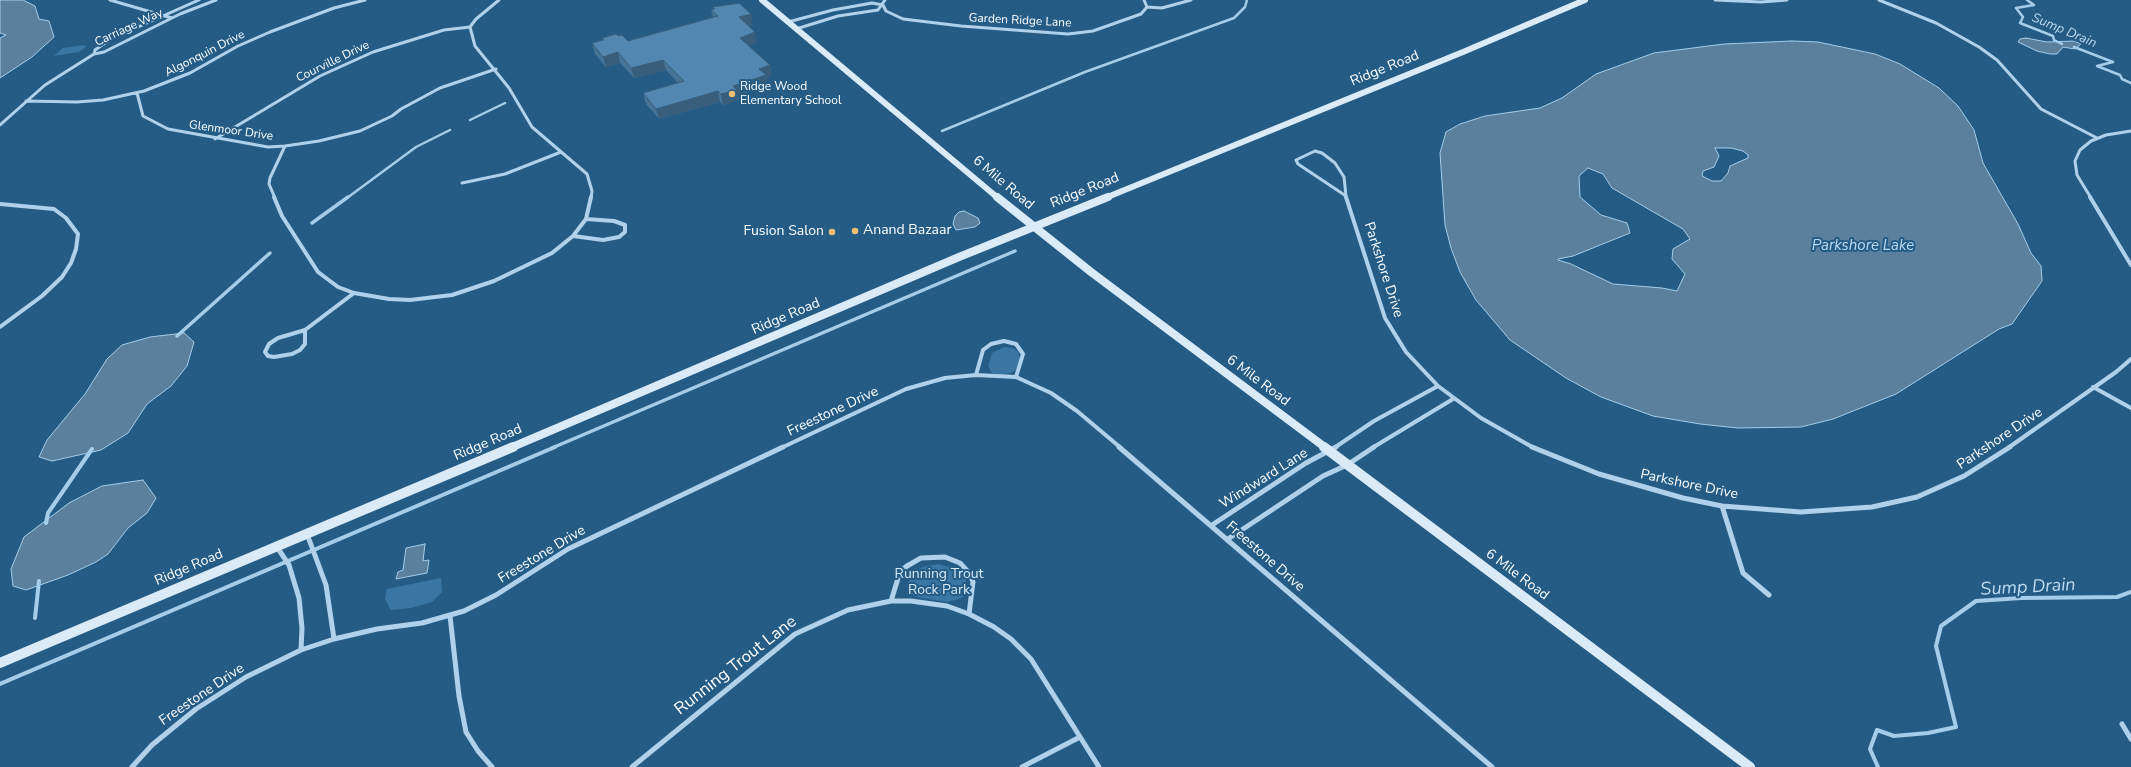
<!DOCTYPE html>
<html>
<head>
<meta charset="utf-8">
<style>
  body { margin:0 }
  canvas { display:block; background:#255c86 }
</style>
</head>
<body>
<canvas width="2131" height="767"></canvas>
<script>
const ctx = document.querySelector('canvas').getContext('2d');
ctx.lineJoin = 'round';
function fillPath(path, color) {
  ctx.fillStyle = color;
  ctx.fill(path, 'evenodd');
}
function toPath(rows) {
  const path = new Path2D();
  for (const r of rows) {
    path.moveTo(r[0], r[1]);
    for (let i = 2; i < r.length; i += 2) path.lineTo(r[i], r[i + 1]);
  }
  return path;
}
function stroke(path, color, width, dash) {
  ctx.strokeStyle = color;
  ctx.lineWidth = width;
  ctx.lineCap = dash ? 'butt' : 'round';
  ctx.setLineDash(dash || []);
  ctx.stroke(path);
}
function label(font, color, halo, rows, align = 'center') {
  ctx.font = font + ' "Nunito Sans",sans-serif';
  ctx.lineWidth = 4;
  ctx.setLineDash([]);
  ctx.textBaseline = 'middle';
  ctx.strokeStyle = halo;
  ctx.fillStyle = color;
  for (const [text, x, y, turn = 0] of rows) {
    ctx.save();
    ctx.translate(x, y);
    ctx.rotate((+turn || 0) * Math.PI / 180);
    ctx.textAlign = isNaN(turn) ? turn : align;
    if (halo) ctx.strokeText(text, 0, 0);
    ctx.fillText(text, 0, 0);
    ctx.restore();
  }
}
const green = toPath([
  [84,45,86,47,79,52,54,56,63,48],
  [1004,347,1013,348,1018,352,1020,358,1016,370,1011,373,1002,375,992,373,988,366,992,353],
  [938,564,955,569,966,580,966,594,962,598,947,602,916,597,910,593,907,587,908,582,913,575,922,567],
  [441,578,442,592,432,602,411,608,391,610,385,599,387,589]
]);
const water = toPath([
  [0,0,23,0,35,6,39,19,49,21,54,37,32,57,0,78,0,38,6,35,0,33,0,0],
  [2026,38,2047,42,2074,41,2081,44,2075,49,2063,47,2057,54,2050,54,2037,51,2018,42,2020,39,2026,38],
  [1792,41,1818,42,1875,54,1900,64,1939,88,1958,106,1974,130,1983,163,2018,224,2031,253,2041,266,2042,281,2012,324,1999,329,1896,394,1833,419,1801,427,1738,428,1700,424,1653,416,1601,397,1566,378,1510,340,1476,300,1460,272,1451,248,1445,225,1440,153,1446,132,1460,124,1485,116,1540,108,1562,98,1596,74,1654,53,1724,44,1792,41],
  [1715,148,1731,148,1743,151,1748,155,1748,158,1730,166,1728,173,1721,181,1712,181,1702,176,1703,171,1714,167,1719,156,1715,148],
  [1588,168,1603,174,1612,188,1683,229,1690,239,1673,249,1672,259,1685,274,1677,291,1662,288,1613,284,1571,264,1558,260,1558,259,1573,256,1630,233,1627,223,1601,215,1580,197,1579,176,1588,168],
  [964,211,978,218,980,223,975,227,956,230,953,224,955,216,959,212,964,211],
  [184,333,194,342,187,366,171,386,147,404,128,433,101,450,52,461,39,457,47,440,85,394,107,359,122,345,150,337,184,333],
  [143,480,156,498,147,513,128,528,108,554,96,562,68,575,26,590,13,586,11,569,24,537,69,503,102,486,143,480],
  [425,544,423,561,429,560,427,573,396,579,398,572,403,570,406,548,425,544]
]);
const streamFar2 = toPath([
  [2027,0,2034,5,2016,8,2023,17,2020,23,2053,36,2054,40,2062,44],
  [2074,47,2113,62,2097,66,2120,75,2122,79,2131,83],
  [470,120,505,103],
  [942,131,1085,72,1234,18,1245,7,1247,0],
  [347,198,416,147,450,130]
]);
const streamFar1 = toPath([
  [312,223,348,197],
  [177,336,270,253],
  [552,448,1015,251]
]);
const stream = toPath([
  [46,523,48,513,92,449],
  [35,618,39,581],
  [0,684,555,447],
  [1878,767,1870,749,1877,730,1894,736,1928,733,1956,727,1936,646,1941,626,1976,601,2021,598,2117,597,2131,592]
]);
const streetFar2 = toPath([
  [110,0,172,18],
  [499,0,476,19,470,27,475,46,509,88,532,127,587,174,592,191,591,198],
  [1715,0,1761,2,1787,0],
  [1879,0,1936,23,1979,47,1997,60,2041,109,2097,138],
  [883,5,886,11,903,19,961,26,1068,34,1093,31,1141,14,1147,7,1144,0],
  [1147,7,1162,8,1191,0],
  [788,22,833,10,872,3,883,5],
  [796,29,838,16,878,10,885,0],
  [94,54,95,50,111,39,199,0],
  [137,93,143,116,168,129,268,147,285,146,319,141,360,131,392,116,401,109,440,88,496,69],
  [26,101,77,102,103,100,144,91,190,73,238,46,270,32,334,8,365,0],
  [0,125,45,85,94,54,104,52,180,14,216,0],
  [215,139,320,76,373,52,444,30,470,27],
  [1315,151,1322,153,1335,163,1344,177,1346,196,1298,164,1296,160,1315,151],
  [462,183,505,174,561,152],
  [1346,196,1346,198],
  [275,198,269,184,270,178,285,146],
  [2091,198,2077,175,2075,161,2080,150,2091,141,2106,135,2131,131]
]);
const streetFar1 = toPath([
  [274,197,282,216,318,272,338,287,354,293,389,299,410,300,452,295,494,281,552,253,573,236,586,219,591,197],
  [1346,197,1385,318,1406,352,1438,386,1481,418,1534,448],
  [2090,197,2131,265],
  [0,204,54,209,66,218,78,234,76,249,71,263,62,277,42,296,0,327],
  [573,236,603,240,619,237,625,232,625,225,614,221,586,219],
  [305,330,305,344,300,350,292,354,274,357,268,356,265,352,269,344,278,338,305,330],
  [305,330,354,293],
  [976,375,983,350,991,344,1004,341,1016,344,1023,354,1016,377],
  [2093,387,2131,408],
  [781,448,906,389,945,378,976,375,1016,377,1051,393,1077,411,1121,448],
  [1334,448,1374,421,1438,386],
  [1372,448,1453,399],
  [2008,448,2116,372,2131,359]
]);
const street = toPath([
  [1119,447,1492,767],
  [1532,447,1599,474,1683,498,1722,506,1801,512,1872,507,1917,497,1964,476,2010,447],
  [1722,506,1743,573,1769,595],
  [1212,525,1306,463,1336,447],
  [307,534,326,585,334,639],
  [1228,539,1323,476,1347,465,1374,447],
  [277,547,289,565,299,598,302,628,301,650],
  [891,601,900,572,907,566,921,558,945,557,960,563,970,574,973,582,969,614],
  [450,616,459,696,466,732,478,751,492,767],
  [2122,724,2131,739],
  [132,767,152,745,196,709,246,677,301,650,334,639,377,629,422,623,464,611,496,595,568,549,783,447],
  [632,767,795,634,848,610,891,601,911,601,947,606,969,614,994,627,1011,639,1031,659,1099,767],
  [1022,767,1080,737]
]);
const secondaryFar2 = toPath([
  [762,0,998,198],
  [1105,198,1463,52,1585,0]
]);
const secondaryFar1 = toPath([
  [997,197,1091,272,1326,448],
  [510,448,959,257,1108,197]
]);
const secondary = toPath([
  [1324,447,1750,767],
  [0,663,513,447]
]);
const wall = toPath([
  [713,7,753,24,748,26,757,42,748,46,770,65,771,76,766,78,768,86,738,95,739,100,723,105,720,102,659,119,646,104,643,93,678,83,666,70,634,78,620,63,606,67,595,54,592,43,603,40,602,38,618,36,628,41,713,17,711,10,713,10]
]);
const shadedWall = toPath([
  [751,14,753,24,741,28,739,17],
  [755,32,757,42,742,48,740,38],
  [618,52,620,63,606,67,603,57],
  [663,60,666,70,634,78,631,68],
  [770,65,771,76,766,78,768,86,738,95,739,100,723,105,721,94,733,86,759,69],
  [718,91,720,102,659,119,656,109]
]);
const building = toPath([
  [739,3,751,14,739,17,755,32,740,38,770,65,759,69,766,75,733,86,737,90,721,94,718,91,656,109,643,93,684,81,663,60,631,68,618,52,603,57,592,43,604,40,602,38,616,34,618,36,622,35,628,41,718,16,711,10,715,9,713,7,739,3]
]);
const markers = [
  [732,94,4,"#f2be74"],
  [855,231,4,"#f2be74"],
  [832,232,4,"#f2be74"]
];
const farStreetnames = [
  ["Garden Ridge Lane",1020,21,3],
  ["Carriage Way",129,28,-25],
  ["Algonquin Drive",205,54,-27],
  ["Courville Drive",333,62,-26],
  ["Glenmoor Drive",231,131,8]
];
const farPoinames = [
  ["Ridge Wood",740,87],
  ["Elementary School",740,101]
];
const farWaternames = [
  ["Sump Drain",2064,31,23]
];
const streetNames = [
  ["Ridge Road",1385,69,-22],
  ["6 Mile Road",1003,183,40],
  ["Ridge Road",1085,191,-22],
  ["Parkshore Drive",1383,270,72],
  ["Ridge Road",786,317,-23],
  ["6 Mile Road",1258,381,37],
  ["Freestone Drive",833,412,-25],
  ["Parkshore Drive",2000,439,-34],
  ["Ridge Road",488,443,-23],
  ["Windward Lane",1264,479,-32],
  ["Parkshore Drive",1689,485,12],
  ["Freestone Drive",542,555,-31],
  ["Freestone Drive",1265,557,41],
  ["Ridge Road",189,568,-23],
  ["6 Mile Road",1517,575,37],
  ["Freestone Drive",202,695,-34]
];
const poiNames = [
  ["Anand Bazaar",863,231],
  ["Fusion Salon",824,232,"right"]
];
const parkNames = [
  ["Running Trout",939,575],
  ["Rock Park",939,591]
];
const waterNames = [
  ["Parkshore Lake",1863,246]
];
const nearStreetnames = [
  ["Running Trout Lane",736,666,-38]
];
const nearWaternames = [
  ["Sump Drain",2028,588,-3]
];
fillPath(green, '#3976a3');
fillPath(water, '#5a809d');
stroke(water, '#a4cde9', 1);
stroke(streamFar2, '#a4cde9', 2.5);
stroke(streamFar1, '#a4cde9', 3.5);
stroke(stream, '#a4cde9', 4);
stroke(streetFar2, '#b0d1e9', 3);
stroke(streetFar1, '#b0d1e9', 4);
stroke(street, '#b0d1e9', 5);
stroke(secondaryFar2, '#daeaf7', 6);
stroke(secondaryFar1, '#daeaf7', 8);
stroke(secondary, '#daeaf7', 10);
fillPath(wall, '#467497');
fillPath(shadedWall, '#395e7b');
fillPath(building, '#5187b0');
stroke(building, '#395e7b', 1);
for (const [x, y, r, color] of markers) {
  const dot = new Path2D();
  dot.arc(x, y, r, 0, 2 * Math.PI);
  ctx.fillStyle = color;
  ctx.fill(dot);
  stroke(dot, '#255c86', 1.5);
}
label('12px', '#fff', '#255c86', farStreetnames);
label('12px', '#fff', '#255c86', farPoinames, 'left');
label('italic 13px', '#bcdaf0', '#255c86', farWaternames);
label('14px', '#fff', '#255c86', streetNames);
label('14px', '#fff', '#255c86', poiNames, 'left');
label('14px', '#d4e8f7', '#255c86', parkNames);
label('italic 15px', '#bcdaf0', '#255c86', waterNames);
label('17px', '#fff', '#255c86', nearStreetnames);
label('italic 18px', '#bcdaf0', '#255c86', nearWaternames);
</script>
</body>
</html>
